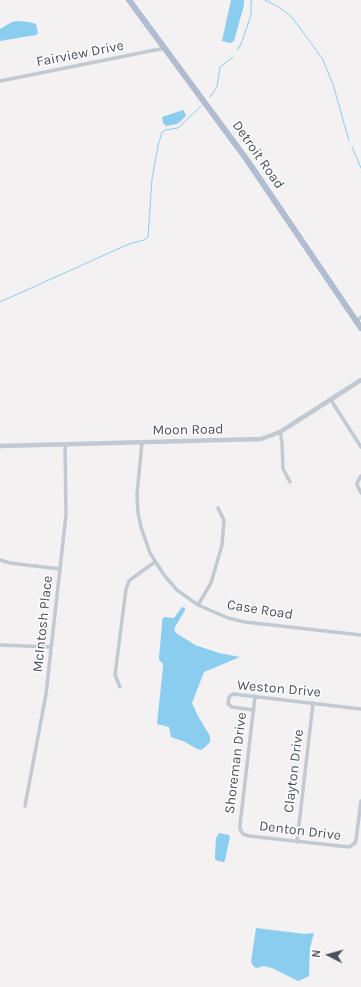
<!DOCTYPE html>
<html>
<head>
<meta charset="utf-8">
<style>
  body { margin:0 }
  #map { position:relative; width:361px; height:987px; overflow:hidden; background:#f3f1f1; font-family:Karla,sans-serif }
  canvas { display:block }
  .north { position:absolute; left:309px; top:935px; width:40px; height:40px; -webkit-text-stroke:3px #fff; paint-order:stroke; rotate:276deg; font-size:11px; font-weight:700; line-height:16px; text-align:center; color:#48515f }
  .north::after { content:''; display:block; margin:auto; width:14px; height:18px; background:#48515f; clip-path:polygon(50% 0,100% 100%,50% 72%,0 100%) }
</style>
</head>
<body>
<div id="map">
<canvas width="361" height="987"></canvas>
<div class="north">N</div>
</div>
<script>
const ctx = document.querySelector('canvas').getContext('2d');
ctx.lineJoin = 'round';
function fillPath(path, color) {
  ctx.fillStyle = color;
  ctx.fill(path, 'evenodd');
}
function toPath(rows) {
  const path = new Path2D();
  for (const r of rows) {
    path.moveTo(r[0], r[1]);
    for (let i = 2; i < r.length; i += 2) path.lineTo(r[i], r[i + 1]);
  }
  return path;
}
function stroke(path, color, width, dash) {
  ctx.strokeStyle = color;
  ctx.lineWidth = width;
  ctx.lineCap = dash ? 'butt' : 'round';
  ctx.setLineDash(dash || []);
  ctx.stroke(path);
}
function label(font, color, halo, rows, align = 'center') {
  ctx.font = font + ' Karla,sans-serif';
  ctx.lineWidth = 3;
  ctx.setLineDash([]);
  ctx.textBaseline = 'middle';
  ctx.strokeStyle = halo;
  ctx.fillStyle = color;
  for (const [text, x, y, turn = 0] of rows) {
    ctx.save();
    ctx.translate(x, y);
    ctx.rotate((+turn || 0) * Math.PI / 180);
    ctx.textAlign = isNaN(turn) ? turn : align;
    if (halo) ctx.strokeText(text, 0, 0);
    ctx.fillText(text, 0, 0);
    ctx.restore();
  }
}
const water = toPath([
  [231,0,244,0,244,5,234,41,230,43,222,41],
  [17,21,29,22,36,24,38,33,36,35,0,41,0,29,12,22],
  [183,110,186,115,184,118,177,124,166,126,163,123,162,117],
  [182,607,185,608,185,610,174,629,176,633,195,645,219,653,240,657,204,672,192,703,198,716,210,736,210,742,204,748,201,750,197,749,185,742,171,737,169,727,157,724,163,667,163,664,159,660,159,657,162,625,162,620,164,617,174,618],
  [219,833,229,835,230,837,225,860,224,862,218,861,215,859,215,856,216,838],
  [256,928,305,934,314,933,310,948,309,976,298,981,272,968,264,966,257,968,254,967,251,962]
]);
const stream = toPath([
  [265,0,277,6,291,16,322,58,333,84,349,141],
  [237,50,241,44,251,15,251,1,253,0],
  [210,97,217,87,220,67,233,57],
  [352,147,361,168],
  [0,302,129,244,144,240,148,237,152,179,158,146,162,132,165,130,178,128,201,106]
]);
const minor = toPath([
  [0,81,165,48],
  [356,321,361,317],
  [331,400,361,447],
  [280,432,282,442,283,469,290,482],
  [142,442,137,495,138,513,141,527,150,553,164,575,177,590,198,605,228,618,245,622,361,635],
  [361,476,358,481,357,485,361,493],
  [0,560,10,563,60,569],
  [198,605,211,583,222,545,224,520,218,508],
  [0,645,51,647],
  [120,687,115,675,126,589,129,581,134,577,155,562],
  [255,696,240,825,240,829,243,834,249,836,349,847,354,844,356,840,361,801],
  [254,710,232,707,228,704,229,697,233,694,361,709],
  [25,806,46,694,66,515,65,444],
  [297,842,313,703]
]);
const tertiary = toPath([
  [0,446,261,439,280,432,361,380]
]);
const primary = toPath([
  [129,0,247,160,361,328]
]);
const streetNames = [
  ["Fairview Drive",80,54,-11],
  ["Detroit Road",258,155,55],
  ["Moon Road",188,430,-1],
  ["Case Road",260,610,9],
  ["McIntosh Place",43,624,-84],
  ["Weston Drive",279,689,5],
  ["Shoreman Drive",236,763,-83],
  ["Clayton Drive",294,771,-83],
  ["Denton Drive",300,831,7]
];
fillPath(water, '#8bcdef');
stroke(stream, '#8bcdef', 1);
stroke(minor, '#c1c9d3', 3.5);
stroke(tertiary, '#c1c9d3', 4.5);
stroke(primary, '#b0bcd0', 6);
label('14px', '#48515f', '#fff', streetNames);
</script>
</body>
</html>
